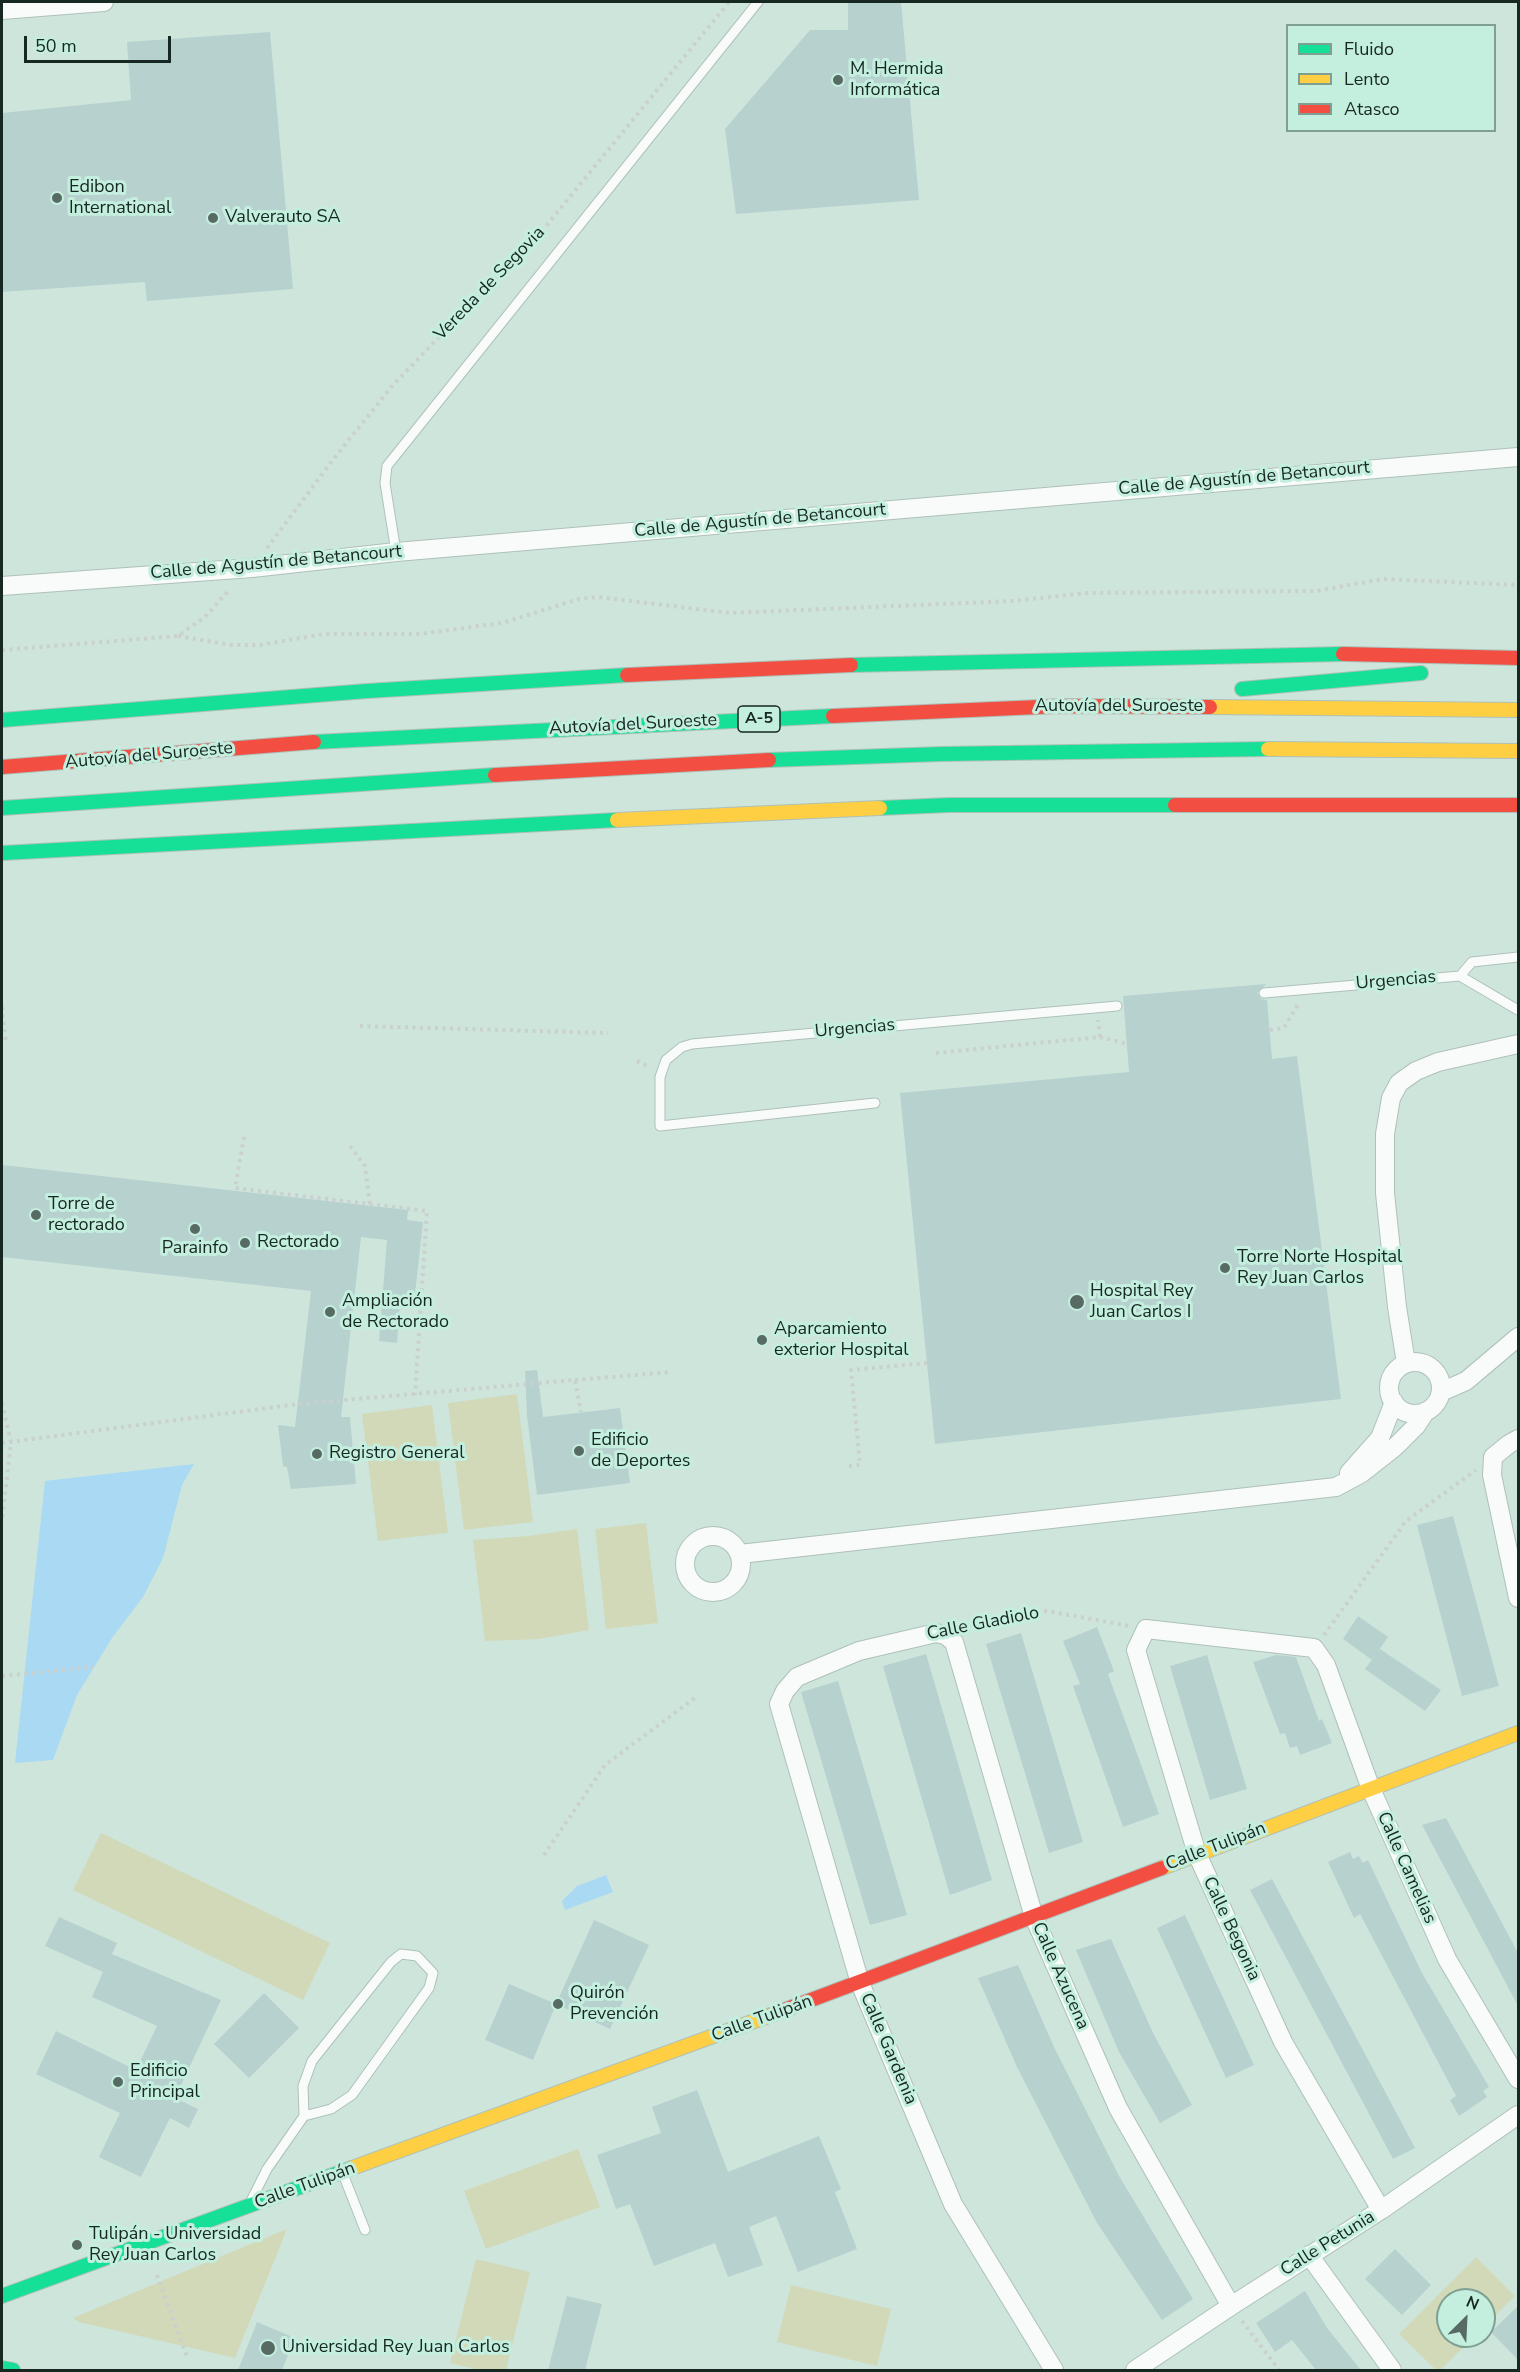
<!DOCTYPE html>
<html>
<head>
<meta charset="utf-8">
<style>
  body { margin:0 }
  #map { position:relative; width:1520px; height:2372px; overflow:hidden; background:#cee5dc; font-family:"Nunito Sans",sans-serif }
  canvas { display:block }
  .frame { position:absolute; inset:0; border:3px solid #172722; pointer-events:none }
  .legend { position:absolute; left:1286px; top:24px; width:210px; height:108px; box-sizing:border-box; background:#c4efdf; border:2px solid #7f9f93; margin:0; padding:8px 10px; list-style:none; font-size:18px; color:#172722 }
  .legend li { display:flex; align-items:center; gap:12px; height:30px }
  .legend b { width:30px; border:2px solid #7f9f93 }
  .north { position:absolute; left:1436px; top:2288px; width:60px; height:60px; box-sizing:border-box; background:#c4efdf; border:2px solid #7f9f93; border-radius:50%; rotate:24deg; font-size:16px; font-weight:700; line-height:24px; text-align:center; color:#172722 }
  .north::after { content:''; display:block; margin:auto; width:21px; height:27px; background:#576a63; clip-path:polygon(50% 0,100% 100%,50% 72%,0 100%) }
  .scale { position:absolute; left:24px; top:36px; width:147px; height:27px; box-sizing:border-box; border:3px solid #172722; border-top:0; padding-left:8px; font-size:18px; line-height:21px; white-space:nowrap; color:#172722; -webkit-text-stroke:4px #c4efdf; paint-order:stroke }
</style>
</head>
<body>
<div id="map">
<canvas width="1520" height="2372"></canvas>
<div class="frame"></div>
<ul class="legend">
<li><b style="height:8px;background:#16e098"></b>Fluido</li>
<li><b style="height:8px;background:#ffcf43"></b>Lento</li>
<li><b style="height:8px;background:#f24e42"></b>Atasco</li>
</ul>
<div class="north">N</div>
<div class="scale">50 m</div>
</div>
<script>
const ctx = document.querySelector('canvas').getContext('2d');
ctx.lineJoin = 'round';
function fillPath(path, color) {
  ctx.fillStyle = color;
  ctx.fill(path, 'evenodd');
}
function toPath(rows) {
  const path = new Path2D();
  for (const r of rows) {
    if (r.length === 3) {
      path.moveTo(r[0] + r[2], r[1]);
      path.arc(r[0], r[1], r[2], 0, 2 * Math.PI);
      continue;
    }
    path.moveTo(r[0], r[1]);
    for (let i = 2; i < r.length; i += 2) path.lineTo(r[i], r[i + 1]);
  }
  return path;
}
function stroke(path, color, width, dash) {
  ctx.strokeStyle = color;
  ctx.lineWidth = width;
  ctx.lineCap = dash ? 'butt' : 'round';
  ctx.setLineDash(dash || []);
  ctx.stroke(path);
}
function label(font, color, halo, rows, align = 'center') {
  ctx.font = font + ' "Nunito Sans",sans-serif';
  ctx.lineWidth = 6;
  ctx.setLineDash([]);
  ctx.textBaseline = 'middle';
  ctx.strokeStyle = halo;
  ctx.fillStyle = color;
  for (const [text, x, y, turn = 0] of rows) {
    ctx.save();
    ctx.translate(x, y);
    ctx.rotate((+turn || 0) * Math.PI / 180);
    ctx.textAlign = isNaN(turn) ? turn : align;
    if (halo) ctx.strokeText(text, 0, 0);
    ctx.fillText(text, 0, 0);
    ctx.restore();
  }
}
const green = toPath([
  [517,1394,533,1522,464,1530,448,1403],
  [432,1405,448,1533,378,1541,362,1414],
  [646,1523,658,1623,606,1629,595,1529],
  [577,1529,589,1630,539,1639,485,1641,473,1540,528,1536],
  [101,1833,330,1943,303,2000,73,1890],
  [578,2149,600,2207,486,2249,464,2191],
  [287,2229,235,2358,79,2322,73,2318],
  [1476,2257,1515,2296,1484,2327,1484,2300,1448,2300,1448,2336,1475,2336,1440,2370,1436,2370,1399,2334],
  [476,2259,530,2272,506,2370,479,2370,450,2363],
  [791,2285,891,2309,877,2366,777,2342]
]);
const water = toPath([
  [194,1464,182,1485,163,1558,143,1597,112,1638,77,1695,53,1760,15,1763,45,1481],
  [606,1875,613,1892,565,1910,562,1901,577,1886]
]);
const building = toPath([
  [848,2,901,2,919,200,736,214,725,129,810,30,848,30],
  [270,32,293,289,147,301,145,282,2,292,2,113,131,100,127,42],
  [1266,984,1257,993,1261,999,1267,1000,1272,1059,1297,1056,1341,1399,935,1444,900,1093,1129,1072,1123,996],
  [2,1165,408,1210,407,1220,423,1222,414,1303,400,1301,397,1343,379,1341,387,1240,361,1237,341,1417,350,1417,356,1484,291,1489,287,1467,283,1466,278,1425,295,1427,311,1291,2,1257],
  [537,1370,543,1417,620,1408,630,1483,537,1495,527,1416,525,1371],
  [1453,1516,1499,1686,1462,1696,1417,1525],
  [1358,1616,1388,1637,1372,1660,1343,1639],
  [1097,1627,1114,1671,1108,1674,1159,1814,1123,1827,1073,1686,1080,1684,1063,1641],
  [1021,1633,1083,1842,1049,1853,986,1644],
  [1380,1649,1441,1690,1425,1711,1365,1669],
  [926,1654,992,1880,950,1895,883,1666],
  [1207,1655,1247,1789,1210,1800,1170,1666],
  [1276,1655,1296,1657,1319,1721,1322,1719,1332,1743,1300,1755,1297,1746,1290,1748,1285,1733,1280,1734,1253,1662],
  [838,1681,907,1915,870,1925,801,1692],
  [1446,1818,1518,1953,1518,2006,1422,1825],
  [1350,1852,1353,1859,1359,1856,1363,1863,1368,1860,1422,1973,1489,2087,1483,2091,1487,2097,1459,2116,1450,2100,1456,2096,1360,1914,1354,1918,1328,1862],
  [1272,1879,1415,2148,1393,2159,1250,1890],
  [1185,1915,1254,2065,1226,2078,1157,1928],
  [59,1917,117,1943,112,1954,221,2000,175,2098,198,2109,189,2128,170,2118,141,2177,99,2157,120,2113,36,2074,56,2031,136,2070,157,2026,92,1997,103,1972,45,1946],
  [594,1920,649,1945,610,2029,556,2004],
  [1111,1939,1153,2033,1192,2105,1160,2123,1119,2052,1076,1950],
  [1018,1965,1054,2047,1119,2176,1193,2299,1162,2320,1097,2223,1017,2067,978,1978],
  [509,1984,556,2004,533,2060,485,2040],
  [264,1993,299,2028,249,2078,214,2044],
  [697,2090,728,2172,819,2136,841,2189,835,2192,857,2249,798,2272,776,2216,749,2227,763,2265,728,2277,715,2243,654,2266,630,2204,616,2209,597,2155,661,2133,652,2107],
  [1395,2249,1431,2285,1402,2315,1365,2279],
  [1305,2291,1327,2328,1361,2370,1316,2370,1292,2340,1275,2352,1256,2323],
  [567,2296,602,2304,585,2370,548,2370],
  [1518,2306,1518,2360,1491,2332],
  [257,2322,295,2338,282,2370,238,2370]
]);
const path = toPath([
  [267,548,335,457,393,385,547,225,729,2],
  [178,636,231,645,260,645,324,634,419,634,502,623,579,599,598,597,730,613,1012,601,1087,593,1316,591,1383,579,1518,585],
  [2,650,178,636,205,617,230,589],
  [2,1007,6,1043],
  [360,1026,608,1033],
  [1270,1030,1284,1028,1299,1003],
  [1100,1037,1127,1044],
  [936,1053,1100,1037,1098,1020],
  [637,1061,649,1067],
  [244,1137,235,1188,427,1211,415,1395],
  [350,1146,365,1166,370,1204],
  [575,1380,672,1372],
  [2,1403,11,1442,2,1522],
  [2,1443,298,1404,575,1380,581,1412],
  [849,1466,860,1465,851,1370,927,1363],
  [963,1627,1047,1611,1130,1626],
  [1324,1635,1406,1521,1476,1470],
  [2,1676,93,1667],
  [544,1855,605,1765,696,1697],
  [157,2275,187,2357],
  [1242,2321,1279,2370]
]);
const lane = toPath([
  [396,552,385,483,387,466,758,2],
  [1460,976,1472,962,1518,957],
  [1264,993,1460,976,1518,1010],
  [875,1103,660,1126,660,1077,666,1060,682,1047,692,1044,1117,1006],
  [343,2174,365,2230],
  [252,2199,267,2169,304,2116,331,2109,352,2095,429,1988,433,1973,417,1956,401,1954,391,1962,312,2061,303,2086,304,2116]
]);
const street = toPath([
  [2,10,104,2],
  [2,586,252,568,396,552,1518,457],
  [1415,1388,26],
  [1406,1363,1397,1307,1385,1193,1385,1134,1391,1098,1399,1083,1416,1071,1438,1062,1518,1044],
  [1441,1392,1466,1381,1518,1337],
  [1518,1439,1509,1444,1493,1457,1492,1475,1518,1598],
  [1349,1473,1380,1438,1394,1402],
  [713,1564,28],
  [740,1554,1336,1487,1362,1473,1395,1447,1416,1426,1426,1411],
  [1381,2210,1283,2042,1197,1854,1136,1650,1146,1629,1314,1648,1326,1665,1371,1789,1447,1959,1518,2079],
  [1309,2255,1392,2370],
  [1054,2370,953,2204,860,1983,779,1704,785,1691,797,1677,859,1651,936,1633,945,1635,954,1642,1034,1917,1118,2108,1231,2306],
  [1135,2370,1231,2306,1381,2210,1518,2115]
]);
const fast = toPath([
  [851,665,1343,654],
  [1242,689,1421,673],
  [2,720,367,691,627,675],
  [314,742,833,716],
  [769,760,941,754,1268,749],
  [2,808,495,775],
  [880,808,949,805,1175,805],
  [2,853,617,820],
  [2,2296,352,2168],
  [2,2368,13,2370]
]);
const slow = toPath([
  [1210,707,1518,710],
  [1268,749,1518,751],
  [617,820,880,808],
  [1162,1868,1518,1733],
  [352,2168,771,2015]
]);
const jam = toPath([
  [1343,654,1518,658],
  [627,675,851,665],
  [833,716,1062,706,1210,707],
  [2,767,314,742],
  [495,775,769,760],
  [1175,805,1518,805],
  [771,2015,1162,1868]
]);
const markers = [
  [838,80,6,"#576a63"],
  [57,198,6,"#576a63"],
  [213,218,6,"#576a63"],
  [36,1215,6,"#576a63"],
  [195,1229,6,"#576a63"],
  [245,1243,6,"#576a63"],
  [1225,1268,6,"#576a63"],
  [1077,1302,8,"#576a63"],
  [330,1312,6,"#576a63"],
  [762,1340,6,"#576a63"],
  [579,1451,6,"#576a63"],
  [317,1454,6,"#576a63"],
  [558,2004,6,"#576a63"],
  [118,2082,6,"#576a63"],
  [77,2245,6,"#576a63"],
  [268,2348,8,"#576a63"]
];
const shields = [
  [759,719,42]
];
const shieldNames = [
  ["A-5",759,719]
];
const poiNames = [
  ["M. Hermida",850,70],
  ["Informática",850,91],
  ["Edibon",69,188],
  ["International",69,209],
  ["Valverauto SA",225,218],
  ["Torre de",48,1205],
  ["rectorado",48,1226],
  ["Rectorado",257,1243],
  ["Parainfo",195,1249,"center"],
  ["Torre Norte Hospital",1237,1258],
  ["Rey Juan Carlos",1237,1279],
  ["Hospital Rey",1090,1292],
  ["Juan Carlos I",1090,1313],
  ["Ampliación",342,1302],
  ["de Rectorado",342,1323],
  ["Aparcamiento",774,1330],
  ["exterior Hospital",774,1351],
  ["Edificio",591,1441],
  ["de Deportes",591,1462],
  ["Registro General",329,1454],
  ["Quirón",570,1994],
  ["Prevención",570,2015],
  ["Edificio",130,2072],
  ["Principal",130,2093],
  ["Tulipán - Universidad",89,2235],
  ["Rey Juan Carlos",89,2256],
  ["Universidad Rey Juan Carlos",282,2348]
];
const streetNames = [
  ["Vereda de Segovia",490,284,-46],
  ["Calle de Agustín de Betancourt",1244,479,-5],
  ["Calle de Agustín de Betancourt",760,521,-5],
  ["Calle de Agustín de Betancourt",276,563,-5],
  ["Autovía del Suroeste",1119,707],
  ["Autovía del Suroeste",633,725,-3],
  ["Autovía del Suroeste",149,756,-5],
  ["Urgencias",1396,981,-5],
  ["Urgencias",855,1029,-5],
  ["Calle Gladiolo",983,1624,-11],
  ["Calle Tulipán",1216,1847,-21],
  ["Calle Camelias",1406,1868,66],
  ["Calle Begonia",1231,1929,65],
  ["Calle Azucena",1060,1976,66],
  ["Calle Tulipán",762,2019,-20],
  ["Calle Gardenia",888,2049,67],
  ["Calle Tulipán",305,2186,-20],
  ["Calle Petunia",1328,2244,-32]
];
fillPath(green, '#d2d9b8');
fillPath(water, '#aad9f3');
fillPath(building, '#b7d1cf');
stroke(lane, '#aec1b9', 11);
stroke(street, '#aec1b9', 20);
stroke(fast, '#aec1b9', 16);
stroke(slow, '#aec1b9', 16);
stroke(jam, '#aec1b9', 16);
stroke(path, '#c9d0ce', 4, [3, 4.5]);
stroke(lane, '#f8fbfa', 9);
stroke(street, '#f8fbfa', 18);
stroke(fast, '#16e098', 14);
stroke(slow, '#ffcf43', 14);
stroke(jam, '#f24e42', 14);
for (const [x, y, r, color] of markers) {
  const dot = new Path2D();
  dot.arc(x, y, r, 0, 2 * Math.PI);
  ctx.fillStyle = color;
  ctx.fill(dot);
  stroke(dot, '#c4efdf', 2);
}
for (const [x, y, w] of shields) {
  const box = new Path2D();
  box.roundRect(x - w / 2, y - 13, w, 26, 4.5);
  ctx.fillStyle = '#c4efdf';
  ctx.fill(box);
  stroke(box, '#172722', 1.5);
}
label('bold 16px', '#172722', null, shieldNames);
label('18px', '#172722', '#c4efdf', poiNames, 'left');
label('18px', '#172722', '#c4efdf', streetNames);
</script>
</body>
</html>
